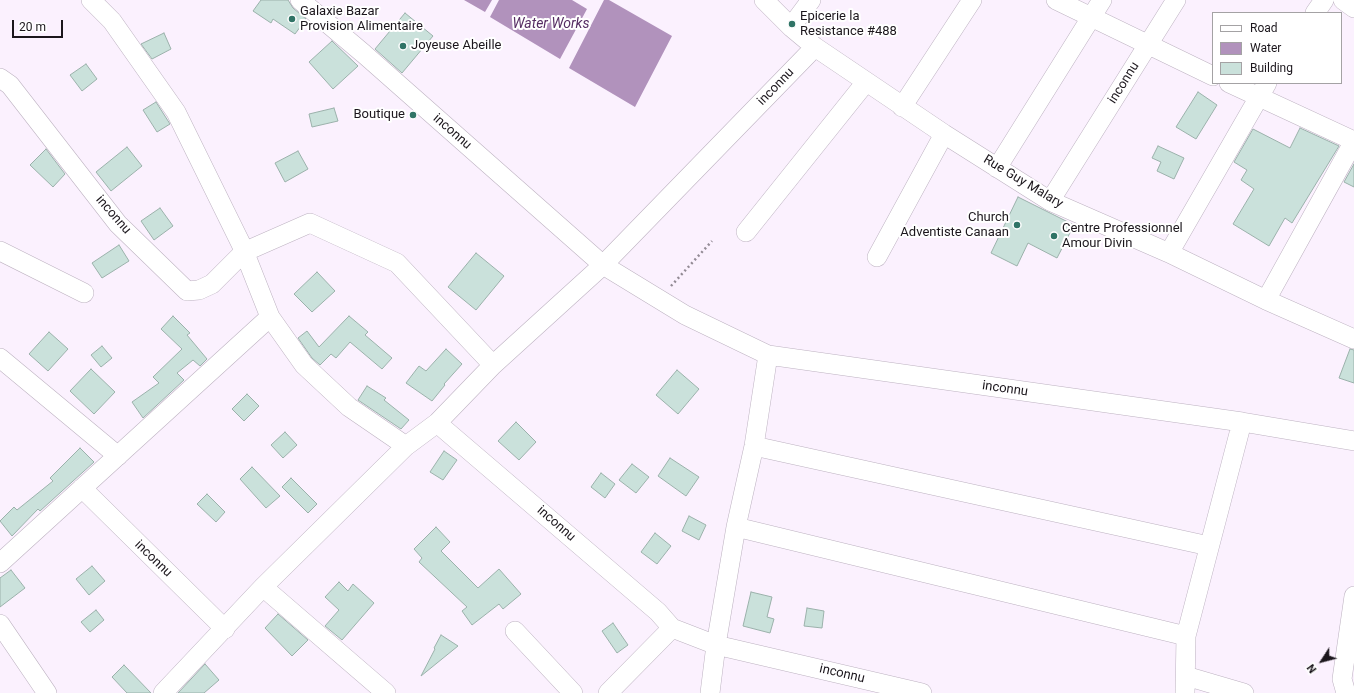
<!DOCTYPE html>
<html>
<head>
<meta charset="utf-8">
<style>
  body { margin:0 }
  #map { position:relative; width:1354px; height:693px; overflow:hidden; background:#fbf1fe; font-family:Roboto,sans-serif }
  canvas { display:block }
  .legend { position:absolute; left:1212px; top:12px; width:130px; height:72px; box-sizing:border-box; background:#fff; border:1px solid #a4a2a4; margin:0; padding:5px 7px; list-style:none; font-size:12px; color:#1b161c }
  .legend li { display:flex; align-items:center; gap:8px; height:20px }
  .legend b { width:20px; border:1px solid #a4a2a4 }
  .north { position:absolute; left:1302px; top:641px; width:40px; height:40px; -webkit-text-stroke:3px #fff; paint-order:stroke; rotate:234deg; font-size:11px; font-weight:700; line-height:16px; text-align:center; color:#1b161c }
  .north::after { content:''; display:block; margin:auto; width:14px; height:18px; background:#1b161c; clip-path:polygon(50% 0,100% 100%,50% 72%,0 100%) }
  .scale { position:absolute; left:12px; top:20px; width:51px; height:18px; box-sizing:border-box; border:2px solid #1b161c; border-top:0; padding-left:5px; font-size:12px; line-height:14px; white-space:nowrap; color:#1b161c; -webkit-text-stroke:3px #fff; paint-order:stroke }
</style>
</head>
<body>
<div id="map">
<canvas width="1354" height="693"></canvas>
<ul class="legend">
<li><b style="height:5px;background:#fff"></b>Road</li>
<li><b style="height:11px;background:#b192bc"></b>Water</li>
<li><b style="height:11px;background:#cae1db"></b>Building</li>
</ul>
<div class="north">N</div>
<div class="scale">20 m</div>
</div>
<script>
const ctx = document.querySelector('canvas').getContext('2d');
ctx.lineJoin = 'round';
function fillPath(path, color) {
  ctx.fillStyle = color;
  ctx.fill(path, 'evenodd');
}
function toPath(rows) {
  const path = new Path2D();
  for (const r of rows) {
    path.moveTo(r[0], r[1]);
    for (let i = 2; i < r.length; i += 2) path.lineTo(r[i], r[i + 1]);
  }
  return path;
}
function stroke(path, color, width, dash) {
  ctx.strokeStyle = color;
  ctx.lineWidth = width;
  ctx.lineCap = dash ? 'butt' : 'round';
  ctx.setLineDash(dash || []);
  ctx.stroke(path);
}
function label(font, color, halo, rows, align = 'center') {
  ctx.font = font + ' Roboto,sans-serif';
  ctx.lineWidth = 4;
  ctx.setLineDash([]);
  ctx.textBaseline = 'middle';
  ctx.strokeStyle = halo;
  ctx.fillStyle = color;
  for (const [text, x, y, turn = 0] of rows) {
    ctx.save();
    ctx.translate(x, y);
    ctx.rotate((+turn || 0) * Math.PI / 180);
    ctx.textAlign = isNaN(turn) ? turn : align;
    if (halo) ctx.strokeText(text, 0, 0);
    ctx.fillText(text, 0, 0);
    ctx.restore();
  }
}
const water = toPath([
  [464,0,492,0,485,12],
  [499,0,572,0,587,9,560,59,490,17],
  [604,0,609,0,672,36,635,107,569,68]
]);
const building = toPath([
  [261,0,288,0,293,8,306,19,295,34,273,19,271,23,253,11,261,0],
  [405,13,433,36,402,73,375,49,405,13],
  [164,33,171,49,152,59,141,44,164,33],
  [332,41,358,66,333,89,309,62,332,41],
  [86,64,97,79,82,91,70,75,86,64],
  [1198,92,1217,105,1196,139,1176,127,1198,92],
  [156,102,170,124,157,132,143,110,156,102],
  [334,108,338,121,312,127,309,114,334,108],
  [1300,128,1339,146,1292,223,1285,218,1269,246,1233,224,1254,189,1241,180,1247,170,1234,162,1253,129,1290,148,1300,128],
  [1158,146,1184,158,1174,179,1157,171,1161,162,1152,158,1158,146],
  [127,147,142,166,111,191,96,172,127,147],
  [46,149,65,174,53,187,30,165,46,149],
  [298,151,308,169,285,182,275,163,298,151],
  [1354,164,1354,187,1344,182,1354,164],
  [1018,197,1074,225,1057,258,1028,243,1017,266,991,253,1018,197],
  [160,208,173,226,154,240,141,221,160,208],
  [119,245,129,261,102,278,92,263,119,245],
  [476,253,504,276,476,310,448,287,476,253],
  [317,272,335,291,312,312,294,294,317,272],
  [173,316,190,333,187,335,207,359,200,366,193,360,177,373,184,380,143,418,132,402,159,383,153,377,182,349,161,329,173,316],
  [349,316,368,332,365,335,392,358,382,369,350,342,336,358,331,354,320,365,312,358,298,338,307,331,319,347,349,316],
  [49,332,68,349,48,371,29,354,49,332],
  [102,346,112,358,101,367,91,355,102,346],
  [446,349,462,364,444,384,445,385,432,401,406,383,419,366,426,371,446,349],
  [1350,349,1354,350,1354,383,1339,378,1350,349],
  [91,369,115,392,94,414,70,391,91,369],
  [677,370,699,389,678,414,656,395,677,370],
  [367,386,386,398,384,400,409,420,401,429,358,400,367,386],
  [247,394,259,406,244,421,232,409,247,394],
  [516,422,536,442,519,460,498,441,516,422],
  [285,432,297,445,283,458,271,445,285,432],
  [80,448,94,462,40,511,38,509,12,536,0,521,14,507,17,510,53,481,50,478,80,448],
  [444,451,457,460,443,480,430,472,444,451],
  [670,458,699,477,686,496,658,476,670,458],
  [632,464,649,477,636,493,619,480,632,464],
  [252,467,280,496,266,508,240,479,252,467],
  [601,473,615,484,605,498,591,487,601,473],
  [291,478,317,504,308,513,282,487,291,478],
  [207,494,225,512,216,522,197,504,207,494],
  [689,516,706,525,699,540,682,531,689,516],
  [436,527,450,542,441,551,478,588,499,569,521,594,503,609,499,604,472,625,462,611,467,607,419,562,422,558,414,549,436,527],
  [655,533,671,546,657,564,641,552,655,533],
  [92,566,105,581,89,595,76,579,92,566],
  [11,570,25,588,0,607,0,578,11,570],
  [339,582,348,591,353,584,374,603,342,640,325,626,339,610,325,597,339,582],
  [751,592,772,597,767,617,774,619,770,633,743,626,751,592],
  [807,608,824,611,822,628,804,626,807,608],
  [96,610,104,620,90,632,81,622,96,610],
  [278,614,308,640,292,656,265,628,278,614],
  [613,623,628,645,617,653,602,631,613,623],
  [441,635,458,646,421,676,435,649,434,648,441,635],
  [205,664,219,680,204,693,178,693,205,664],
  [124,665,151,693,127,693,112,677,124,665]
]);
const path = toPath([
  [671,286,712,241]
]);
const street = toPath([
  [91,0,112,21,176,112,242,246,270,317,304,365,349,407,406,446],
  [300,0,364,54,603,265,685,315,768,355,1242,422,1354,441],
  [764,0,791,27,815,47,944,134,1050,201,1169,253,1266,300,1354,339],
  [1056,0,1213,76],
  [1343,0,1354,8],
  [1315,13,1324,0],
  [791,27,811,0],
  [0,78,10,85,118,224,187,291,199,290,212,284,244,252,310,223,397,263,493,365],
  [1229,83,1354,141],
  [902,107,972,0],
  [997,168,1102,0],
  [1050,201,1176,0],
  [746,232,866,82],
  [0,251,84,293],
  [1169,253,1267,83],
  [877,257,944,134],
  [1266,300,1354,141],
  [0,358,118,456],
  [437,423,658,612,672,628,716,645,922,693],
  [754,446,1209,546],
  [82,488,225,629],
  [736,527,1186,636],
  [0,563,270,317],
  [263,587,386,693],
  [0,624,47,693],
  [515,631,573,693],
  [1186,676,1244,693],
  [163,693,263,587,406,446,437,423,493,365,603,265,815,47],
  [608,693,672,628],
  [710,693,716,645,736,527,754,446,768,355],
  [1185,693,1186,636,1242,422],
  [1346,693,1342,679,1354,596]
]);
const markers = [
  [292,19,4,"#307466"],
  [792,24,4,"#307466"],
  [403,46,4,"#307466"],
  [413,115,4,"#307466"],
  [1017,225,4,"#307466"],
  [1054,236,4,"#307466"]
];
const poiNames = [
  ["Galaxie Bazar",300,12],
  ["Provision Alimentaire",300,27],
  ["Epicerie la",800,17],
  ["Resistance #488",800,32],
  ["Joyeuse Abeille",411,46],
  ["Boutique",405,115,"right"],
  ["Church",1009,218,"right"],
  ["Adventiste Canaan",1009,233,"right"],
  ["Centre Professionnel",1062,229],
  ["Amour Divin",1062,244]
];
const streetNames = [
  ["inconnu",1124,83,-58],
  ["inconnu",776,87,-46],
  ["inconnu",452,132,41],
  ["Rue Guy Malary",1023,182,31],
  ["inconnu",113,215,49],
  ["inconnu",1005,389,8],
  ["inconnu",556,524,41],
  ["inconnu",153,559,44],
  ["inconnu",842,674,13]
];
const waterNames = [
  ["Water Works",551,24]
];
fillPath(water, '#b192bc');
fillPath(building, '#cae1db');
stroke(building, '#9bb1ab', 1);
stroke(street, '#bdb2c1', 20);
stroke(path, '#938b95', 2.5, [2, 3]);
stroke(street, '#fff', 19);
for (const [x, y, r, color] of markers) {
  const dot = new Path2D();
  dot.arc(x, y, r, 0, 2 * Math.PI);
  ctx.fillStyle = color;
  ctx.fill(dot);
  stroke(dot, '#fff', 1.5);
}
label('13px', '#1b161c', '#fff', poiNames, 'left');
label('13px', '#1b161c', '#fff', streetNames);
label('italic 14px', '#562d63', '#fff', waterNames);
</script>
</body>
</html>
